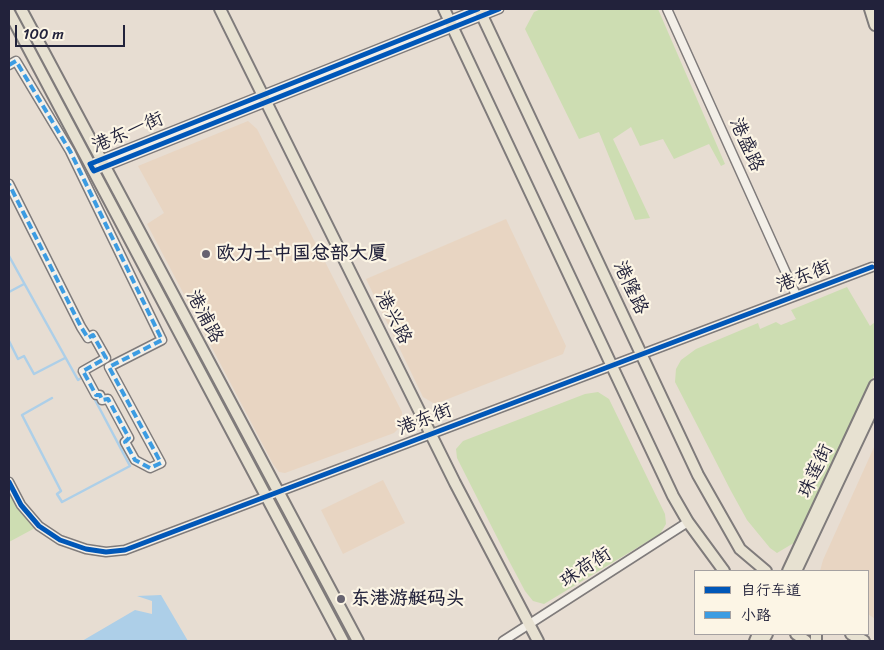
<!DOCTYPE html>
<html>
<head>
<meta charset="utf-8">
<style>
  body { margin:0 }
  #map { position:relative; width:884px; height:650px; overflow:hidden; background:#e7ddd2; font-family:Sriracha,"LXGW WenKai TC",sans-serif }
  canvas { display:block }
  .frame { position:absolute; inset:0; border:10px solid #22223b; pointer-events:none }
  .legend { position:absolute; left:694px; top:570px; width:175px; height:65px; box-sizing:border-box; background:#fcf5e5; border:1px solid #a5a1a1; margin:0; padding:6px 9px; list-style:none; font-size:15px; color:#22223b }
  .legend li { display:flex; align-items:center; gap:10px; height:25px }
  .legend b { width:25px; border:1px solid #a5a1a1 }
  .scale { position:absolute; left:15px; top:25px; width:110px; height:22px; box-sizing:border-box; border:2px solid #22223b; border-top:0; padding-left:6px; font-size:15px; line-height:18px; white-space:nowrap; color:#22223b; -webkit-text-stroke:4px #fcf5e5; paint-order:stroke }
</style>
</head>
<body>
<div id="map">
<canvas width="884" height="650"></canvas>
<div class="frame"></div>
<ul class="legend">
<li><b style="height:6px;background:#0057b8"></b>自行车道</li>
<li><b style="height:6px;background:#3c9ce2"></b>小路</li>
</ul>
<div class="scale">100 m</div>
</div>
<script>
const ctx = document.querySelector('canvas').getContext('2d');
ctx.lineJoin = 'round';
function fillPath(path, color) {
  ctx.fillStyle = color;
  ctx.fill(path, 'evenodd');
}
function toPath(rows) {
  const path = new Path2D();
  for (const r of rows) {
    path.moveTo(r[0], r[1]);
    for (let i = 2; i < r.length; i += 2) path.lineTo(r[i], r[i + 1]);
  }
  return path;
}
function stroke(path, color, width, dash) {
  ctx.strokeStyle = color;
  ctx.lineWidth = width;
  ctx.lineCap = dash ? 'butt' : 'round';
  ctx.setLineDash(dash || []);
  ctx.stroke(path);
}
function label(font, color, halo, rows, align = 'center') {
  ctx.font = font + ' Sriracha,"LXGW WenKai TC",sans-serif';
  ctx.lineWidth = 4.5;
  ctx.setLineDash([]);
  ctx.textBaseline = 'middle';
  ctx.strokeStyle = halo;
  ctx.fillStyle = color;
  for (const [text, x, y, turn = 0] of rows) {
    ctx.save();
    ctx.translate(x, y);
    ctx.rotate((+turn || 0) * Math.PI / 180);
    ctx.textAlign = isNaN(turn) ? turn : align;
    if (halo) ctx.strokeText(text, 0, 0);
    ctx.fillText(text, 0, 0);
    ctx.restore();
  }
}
const built = toPath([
  [248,121,257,129,402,412,402,425,394,433,285,473,279,472,273,464,147,224,164,213,138,166],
  [506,219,566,346,563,354,435,404,423,397,366,279],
  [875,445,875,619,868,614,868,571,820,571,823,560],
  [383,480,405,523,343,554,321,510]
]);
const green = toPath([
  [541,9,658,9,725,164,721,166,709,144,674,159,663,139,640,146,631,127,613,139,650,218,635,220,599,132,579,139,525,29,534,12],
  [847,287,870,326,875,322,875,373,799,543,792,544,777,553,770,548,747,520,731,491,675,382,676,369,681,360,696,349,758,323,760,329,776,322,781,325,796,319,791,310],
  [598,392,609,399,665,514,666,524,660,534,544,604,533,601,525,591,508,559,457,458,456,449,463,441,585,394],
  [9,494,35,528,9,542]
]);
const water = toPath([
  [161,595,188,641,82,641,135,610,152,614,152,601,137,596]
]);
const stream = toPath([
  [9,256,78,380,83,377],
  [9,292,24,284],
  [9,341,18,359,24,356,34,374,65,358],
  [52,398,22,415,61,491,57,494,62,502,130,466,93,396]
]);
const minor = toPath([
  [478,9,90,164,92,168,94,171,499,9],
  [667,9,796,295],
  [9,65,16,61,70,151,162,340,109,367,161,463,150,468,135,460,125,442,129,438,108,399,102,400,100,395,96,395,83,371,106,358,93,335,88,338,81,327,9,184],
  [9,482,21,505,39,526,60,540,86,549,106,552,125,550,872,267],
  [503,641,688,522]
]);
const major = toPath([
  [21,9,358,641],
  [220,9,455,483,538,641],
  [444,9,673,496,688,522,724,571],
  [479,9,698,475,740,549,766,571],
  [870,9,875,25],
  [9,12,343,641],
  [788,571,875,385],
  [796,571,875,404],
  [796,634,806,641],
  [816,634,816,641],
  [851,634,864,641],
  [755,641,758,634],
  [763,641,767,634]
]);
const quiet = toPath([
  [9,65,16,61,70,151,162,340,109,367,161,463,150,468,135,460,125,442,129,438,108,399,102,400,100,395,96,395,83,371,106,358,93,335,88,338,81,327,9,184]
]);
const cycleway = toPath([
  [478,9,90,164,92,168,94,171,499,9],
  [9,482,21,505,39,526,60,540,86,549,106,552,125,550,872,267]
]);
const markers = [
  [206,254,5,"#676370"],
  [341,599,5,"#676370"]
];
const streetNames = [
  ["港东一街",128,133,-23],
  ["港盛路",746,145,66],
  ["港东街",804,277,-21],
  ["港隆路",630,288,65],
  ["港浦路",204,317,62],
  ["港兴路",393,318,63],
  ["港东街",425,420,-21],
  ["珠莲街",816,471,-65],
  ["珠荷街",586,568,-33]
];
const poiNames = [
  ["欧力士中国总部大厦",216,254],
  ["东港游艇码头",351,599]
];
fillPath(built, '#e8d5c2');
fillPath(green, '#cdddb2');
fillPath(water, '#adcfe8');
stroke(stream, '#adcfe8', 2.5);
stroke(minor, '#7f7b7b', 11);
stroke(major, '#7f7b7b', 14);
stroke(minor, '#f3efe8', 8);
stroke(major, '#e7e1d1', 10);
stroke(quiet, '#3c9ce2', 4, [8, 4]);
stroke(cycleway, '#0057b8', 5);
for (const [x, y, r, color] of markers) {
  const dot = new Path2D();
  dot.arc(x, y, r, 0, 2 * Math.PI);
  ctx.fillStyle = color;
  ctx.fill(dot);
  stroke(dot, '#fcf5e5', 2);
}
label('19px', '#22223b', '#fcf5e5', streetNames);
label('bold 19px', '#22223b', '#fcf5e5', poiNames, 'left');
</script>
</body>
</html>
